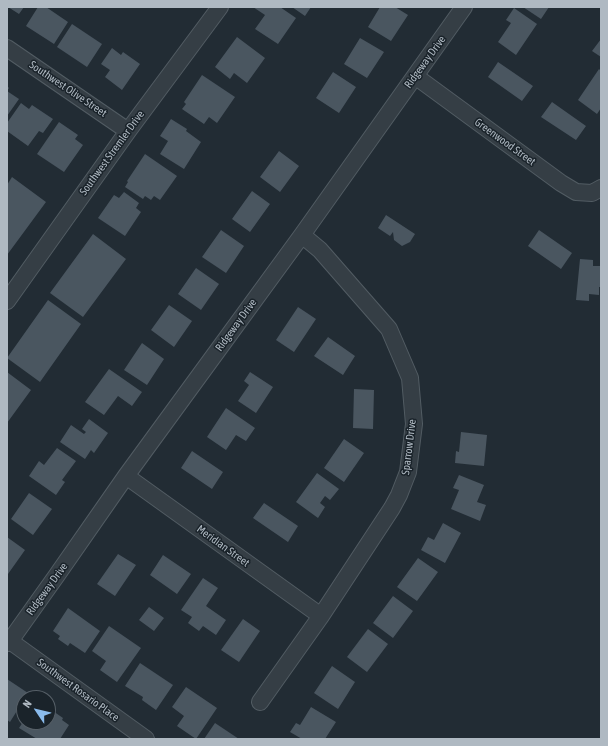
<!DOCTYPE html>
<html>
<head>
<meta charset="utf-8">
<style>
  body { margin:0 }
  #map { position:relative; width:608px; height:746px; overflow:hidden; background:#222c34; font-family:"Asap Condensed",sans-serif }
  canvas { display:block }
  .frame { position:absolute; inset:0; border:8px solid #afb9c2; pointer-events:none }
  .north { position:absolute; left:16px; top:690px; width:40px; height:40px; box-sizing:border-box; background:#1a232a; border:1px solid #565f67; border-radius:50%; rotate:305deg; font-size:11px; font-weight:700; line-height:16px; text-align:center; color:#afb9c2 }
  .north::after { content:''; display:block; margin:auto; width:14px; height:18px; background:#8abbec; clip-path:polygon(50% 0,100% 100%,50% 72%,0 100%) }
</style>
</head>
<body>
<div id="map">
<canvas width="608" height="746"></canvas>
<div class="frame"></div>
<div class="north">N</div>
</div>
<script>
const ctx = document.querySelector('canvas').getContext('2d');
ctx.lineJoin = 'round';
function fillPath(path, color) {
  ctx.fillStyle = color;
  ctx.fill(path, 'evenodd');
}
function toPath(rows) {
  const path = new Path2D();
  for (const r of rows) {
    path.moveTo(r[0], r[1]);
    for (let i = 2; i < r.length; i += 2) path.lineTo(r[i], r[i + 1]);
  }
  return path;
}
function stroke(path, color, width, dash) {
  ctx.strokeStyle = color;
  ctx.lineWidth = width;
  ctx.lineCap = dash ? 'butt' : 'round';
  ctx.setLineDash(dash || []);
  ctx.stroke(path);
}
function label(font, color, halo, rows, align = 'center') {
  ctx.font = font + ' "Asap Condensed",sans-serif';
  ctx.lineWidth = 3;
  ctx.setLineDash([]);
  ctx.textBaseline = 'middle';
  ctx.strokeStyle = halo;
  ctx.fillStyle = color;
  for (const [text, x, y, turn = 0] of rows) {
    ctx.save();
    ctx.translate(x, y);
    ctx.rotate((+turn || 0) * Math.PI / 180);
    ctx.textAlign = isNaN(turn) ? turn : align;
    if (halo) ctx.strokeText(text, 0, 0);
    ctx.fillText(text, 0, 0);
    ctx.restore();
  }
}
const building = toPath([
  [8,7,24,7,19,14],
  [38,7,46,7,68,22,54,44,26,26],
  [253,7,280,7,296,18,278,44,255,29,265,15],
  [292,7,311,7,305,16],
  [380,7,395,7,408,15,391,41,368,27],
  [523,7,549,7,541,19],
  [514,8,537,24,516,55,498,42,511,23,506,20],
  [72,24,102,44,87,67,57,47],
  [237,37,265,58,247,83,234,73,230,79,215,67],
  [360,38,384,52,367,78,344,64],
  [601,39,601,57,592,51],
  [112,48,121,55,123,52,140,64,122,90,105,77,110,70,101,64],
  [498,62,533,86,522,101,488,77],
  [599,69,601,71,601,108,597,114,578,100],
  [333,72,356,87,339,113,316,98],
  [202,75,235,97,217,123,209,117,204,124,182,109,186,104,184,102],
  [7,86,9,88,7,91,19,99,7,116],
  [552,102,586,126,576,140,541,117],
  [21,103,29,109,32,105,53,119,43,133,39,131,28,146,7,131,7,123],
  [171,119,187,129,186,131,201,142,184,169,160,154,168,141,160,136],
  [59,122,78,135,75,139,83,145,64,172,37,154],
  [279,151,299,166,280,192,260,177],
  [145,154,177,176,160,200,154,196,151,200,145,196,143,199,125,187,128,182,127,181],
  [12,177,46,202,7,255,7,185],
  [252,191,270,204,250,232,232,219],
  [124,192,139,203,136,208,141,212,125,236,98,218,114,195,119,198],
  [386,215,415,234,410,242,402,246,394,240,393,232,390,236,378,228],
  [221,230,244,246,226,273,202,257],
  [539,230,572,253,561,269,528,246],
  [93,234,126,259,83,317,50,293],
  [580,259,593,260,593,266,601,266,601,287,599,287,599,295,589,294,589,301,576,300],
  [196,268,219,284,201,310,178,294],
  [48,300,81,324,40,382,7,358],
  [169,305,192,321,174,347,151,330],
  [298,307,316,319,294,352,276,340],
  [328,337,355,356,343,375,314,356],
  [142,343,164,359,147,385,124,370],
  [109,369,142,392,132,406,118,396,104,415,85,402],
  [7,372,31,390,7,423],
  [250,372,273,387,256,413,238,401,249,385,244,381],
  [354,389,374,390,373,429,353,428],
  [226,408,255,428,246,441,236,435,226,450,207,437],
  [89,419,108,433,94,453,91,450,85,459,60,442,71,425,84,434,86,432,82,429],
  [461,432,487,435,484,466,455,463,456,451,459,452],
  [344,439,364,453,344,482,324,468],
  [57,448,76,461,62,480,65,482,56,495,29,476,39,461,44,465],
  [192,451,223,472,212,489,181,468],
  [317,473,339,489,330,500,325,496,320,503,325,507,318,518,296,502],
  [459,475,484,485,477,502,486,505,480,521,451,509,459,490,453,488],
  [29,493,52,509,33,535,11,519],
  [264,503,298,526,288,542,253,518],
  [443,523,461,533,445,563,421,550,428,537,434,540],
  [7,537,25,550,8,574,7,573],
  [118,554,136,565,115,596,97,584],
  [163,555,191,574,177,594,150,575],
  [418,558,438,572,417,601,397,587],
  [203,578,218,588,206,606,226,620,216,635,203,626,199,631,188,623,192,617,181,610],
  [393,596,413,611,393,638,373,623],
  [149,607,164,618,154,631,139,620],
  [68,608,100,631,85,653,70,643,68,646,58,639,60,636,53,631],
  [243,619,260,631,239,662,221,650],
  [109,626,141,648,117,682,100,670,106,661,92,651],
  [368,629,388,644,367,672,347,657],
  [140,663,173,685,156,710,142,700,143,697,125,686],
  [332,666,355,682,338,709,314,693],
  [7,679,28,693,10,722,7,720],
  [186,687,217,708,196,739,177,726,184,716,172,707],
  [311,707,336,722,325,739,302,739,290,732,296,723,300,725],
  [50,709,63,718,62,720,69,725,60,739,37,739,19,728,23,722,48,722,48,712],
  [215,723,239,739,204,739]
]);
const street = toPath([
  [7,48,128,131],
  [415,76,561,183,576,192,592,193,601,188],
  [7,301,128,131,220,7],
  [126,476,321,616],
  [10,641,146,739],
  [7,643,10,641,57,575,126,476,302,235,464,7],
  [260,702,321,616,392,508,399,495,408,472,414,424,410,378,389,329,320,250,302,235]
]);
const streetNames = [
  ["Ridgeway Drive",425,62,-54],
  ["Southwest Olive Street",68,89,34],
  ["Greenwood Street",505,142,36],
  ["Southwest Stremler Drive",112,153,-54],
  ["Ridgeway Drive",236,325,-54],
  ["Sparrow Drive",409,447,-83],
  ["Meridian Street",223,546,36],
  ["Ridgeway Drive",47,589,-54],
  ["Southwest Rosario Place",78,690,36]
];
fillPath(building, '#4a5660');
stroke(street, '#525c63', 18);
stroke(street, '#353e45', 16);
label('11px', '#afb9c2', '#1a232a', streetNames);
</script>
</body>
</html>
